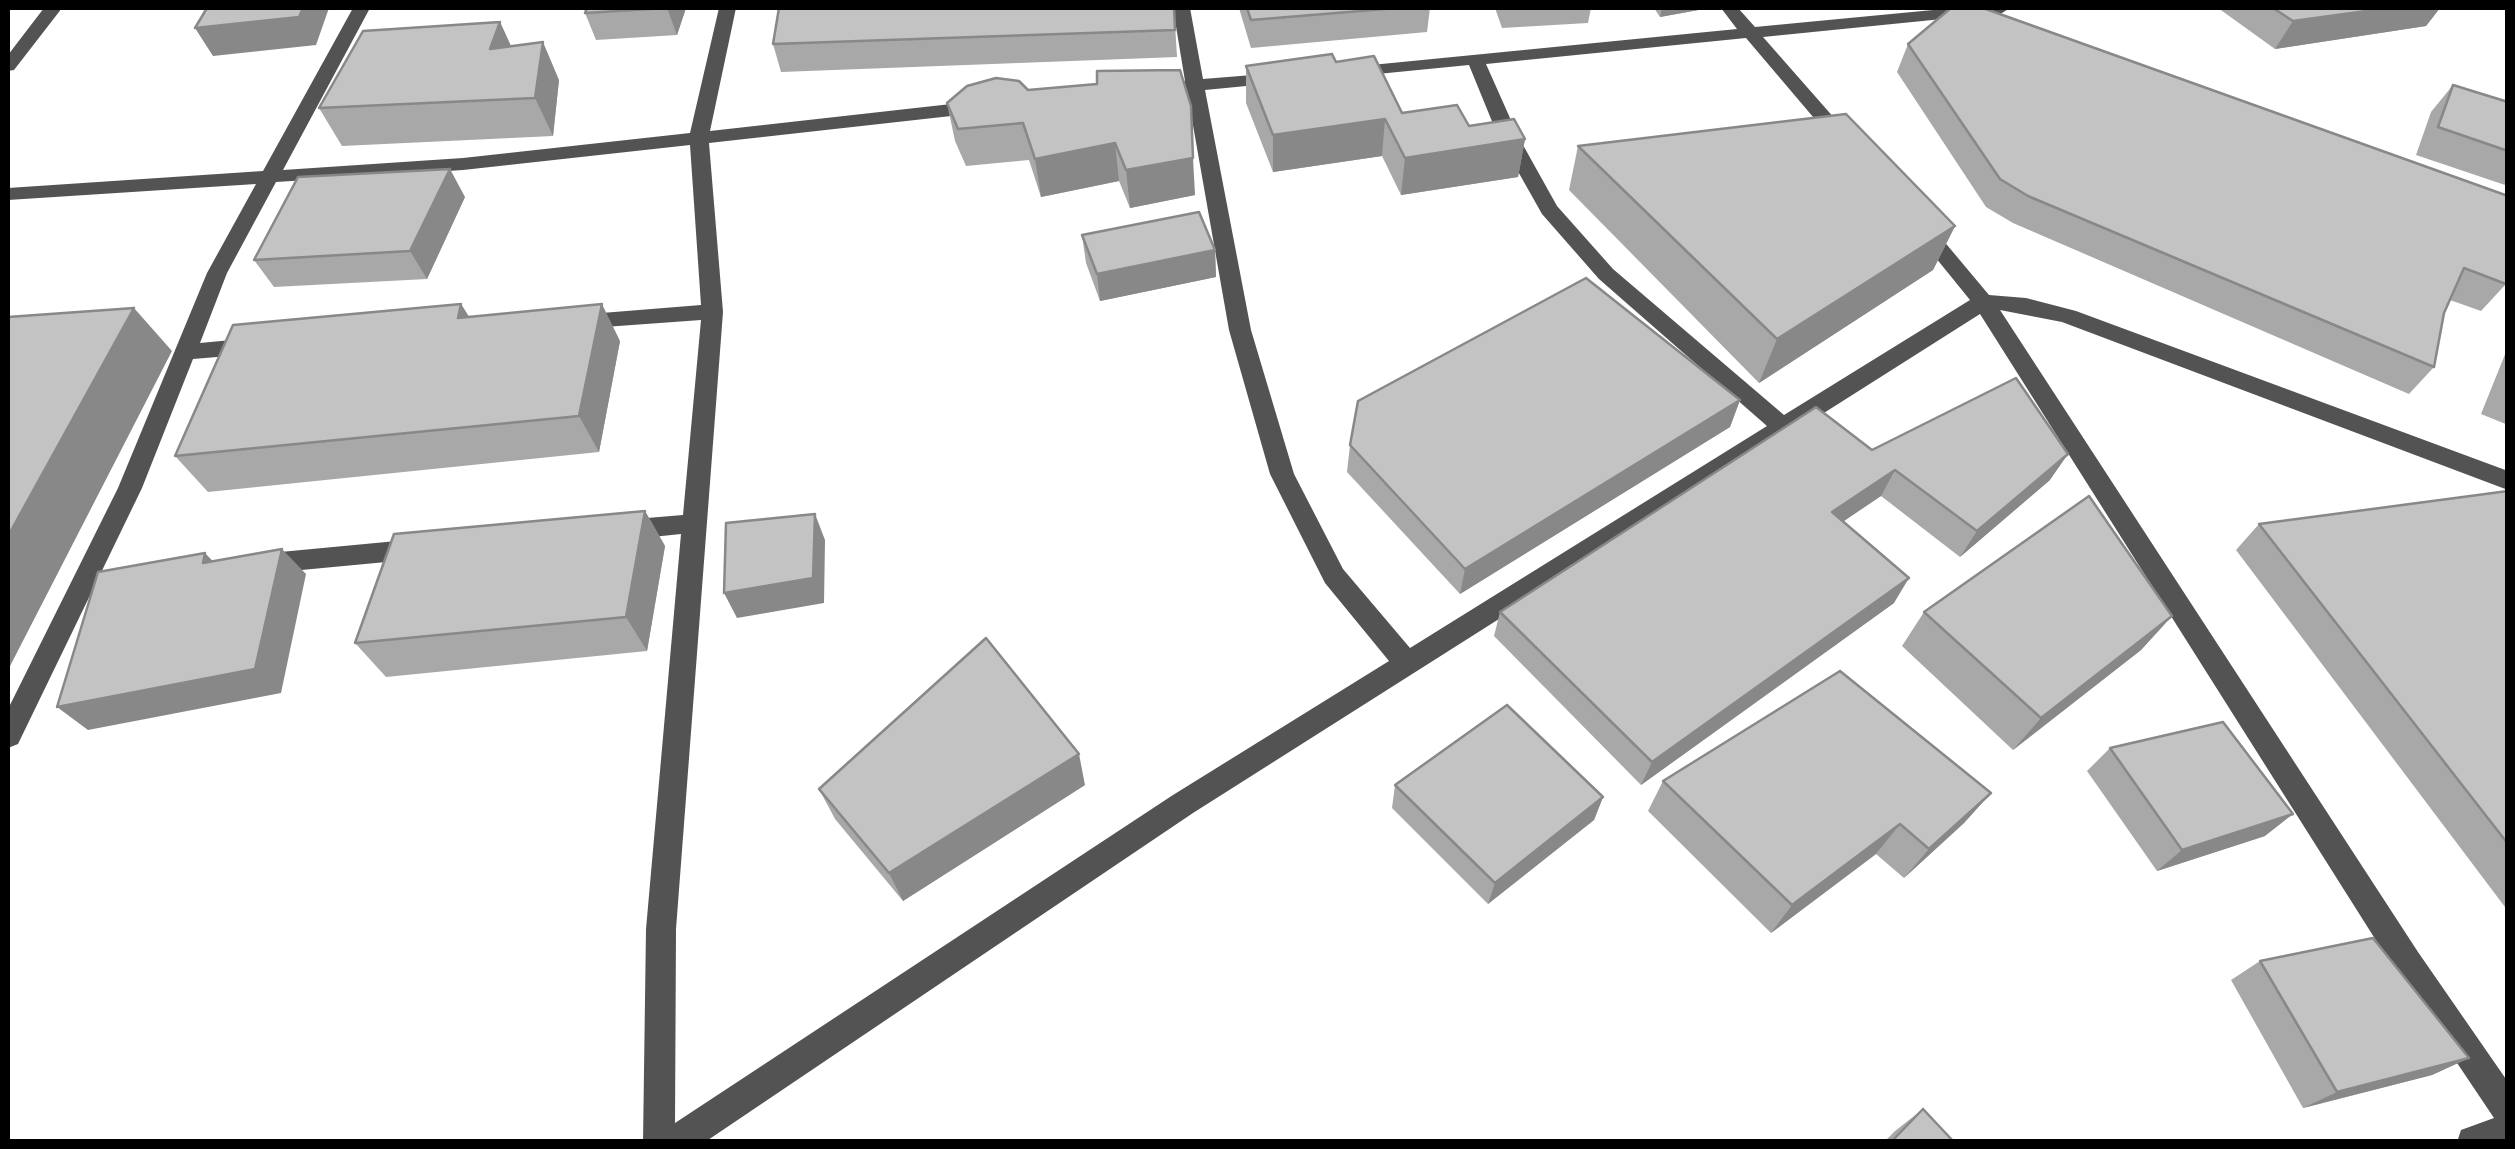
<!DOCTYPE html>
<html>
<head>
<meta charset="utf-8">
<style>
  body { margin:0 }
  #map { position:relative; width:2515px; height:1149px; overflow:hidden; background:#fff; font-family:"Asap Condensed",sans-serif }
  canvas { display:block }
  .frame { position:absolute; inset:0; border:10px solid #000; pointer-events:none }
</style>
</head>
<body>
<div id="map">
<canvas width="2515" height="1149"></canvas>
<div class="frame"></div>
</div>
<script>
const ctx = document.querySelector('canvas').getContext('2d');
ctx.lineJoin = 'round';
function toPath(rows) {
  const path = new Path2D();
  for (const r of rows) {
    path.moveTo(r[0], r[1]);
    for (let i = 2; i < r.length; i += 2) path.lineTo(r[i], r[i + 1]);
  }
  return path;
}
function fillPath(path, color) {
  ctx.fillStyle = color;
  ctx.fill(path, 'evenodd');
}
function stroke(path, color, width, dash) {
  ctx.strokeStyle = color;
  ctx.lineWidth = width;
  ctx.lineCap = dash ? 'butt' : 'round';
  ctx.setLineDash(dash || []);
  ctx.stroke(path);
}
const minor = toPath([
  [44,8,62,8,14,70,8,71,8,55,44,8],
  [353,8,370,8,283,170,463,158,690,133,719,8,736,8,710,131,978,101,987,107,978,113,709,143,723,312,676,929,675,1123,1173,795,1389,661,1325,583,1270,474,1229,330,1187,91,1152,95,1143,89,1152,83,1185,81,1173,8,1190,8,1203,79,1277,73,1286,78,1277,83,1205,90,1251,330,1294,474,1343,569,1410,648,1767,426,1599,279,1542,214,1498,136,1469,65,1347,77,1341,76,1341,68,1737,29,1721,8,1738,8,1755,27,1954,8,2010,8,2002,13,1763,37,1850,136,1850,144,1843,146,1836,144,1746,38,1486,64,1518,136,1557,206,1613,269,1784,415,1970,300,1910,226,1920,219,1927,221,1989,295,2026,298,2076,311,2508,471,2508,490,2062,322,2000,310,2418,952,2508,1082,2508,1142,2457,1142,2461,1130,2494,1118,2396,972,1980,314,1193,813,705,1142,643,1142,646,929,681,534,623,540,611,530,623,520,683,515,701,320,577,329,566,322,577,315,701,305,690,145,463,170,276,182,227,273,200,343,253,338,264,346,253,354,193,359,142,488,18,744,8,748,8,709,118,488,207,273,256,184,8,200,8,188,263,171,353,8],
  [418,539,427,542,430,549,427,556,418,559,259,574,250,571,247,564,250,557,259,554,418,539]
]);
const wall = toPath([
  [587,8,686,8,677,35,596,40,585,13],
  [1174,8,1177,57,781,72,773,44],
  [1239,8,1430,8,1427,32,1251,48],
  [1495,8,1591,8,1588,23,1502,28],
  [1654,8,1705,8,1704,9,1660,17],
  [2218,8,2440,8,2426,26,2275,49],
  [500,22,511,47,559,80,553,136,342,146,319,108],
  [1908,44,2506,284,2481,311,2450,300,2444,313,2434,367,2409,394,2013,223,1986,207,1897,72],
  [1336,62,1402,113,1469,126,1525,139,1518,177,1401,195,1382,156,1273,172,1246,103,1246,66],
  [2453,85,2508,102,2508,186,2416,155,2431,112],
  [1028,90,1195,195,1130,208,1119,181,1041,197,1029,160,966,166,955,141,947,103],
  [1578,146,1955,226,1933,270,1759,383,1569,190],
  [465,197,427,279,274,287,254,260],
  [1082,235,1215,250,1216,277,1100,301,1086,263],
  [461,304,469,317,620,341,599,452,208,492,175,456],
  [2508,347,2508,425,2481,414],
  [1740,400,1730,427,1460,594,1347,472,1350,445],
  [1872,450,2050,480,1960,557,1881,496,1843,521,1894,603,1641,785,1494,636,1500,612],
  [2508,491,2508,911,2236,550,2259,524],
  [645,511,665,546,647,651,386,677,355,643],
  [1924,612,2172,616,2141,650,2013,750,1902,646],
  [2110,748,2265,836,2157,871,2087,771],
  [1663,781,1991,793,1964,823,1904,878,1876,854,1771,933,1648,811],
  [1085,785,903,901,835,819,819,789],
  [1395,785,1603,797,1594,820,1488,904,1392,808],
  [2260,961,2469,1058,2432,1075,2303,1108,2231,980],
  [1923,1109,1954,1142,1884,1142,1895,1131]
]);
const shadedWall = toPath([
  [303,8,329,8,316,45,213,56,195,28],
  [667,8,686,8,677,35],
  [1662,8,1705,8,1704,9,1660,17],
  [2388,8,2440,8,2426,26,2275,49,2293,21],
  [500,22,517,59,490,49],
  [543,42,559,80,553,136,535,98],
  [1385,119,1382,156,1273,172,1273,135],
  [1525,139,1518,177,1401,195,1405,158],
  [1115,143,1119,181,1041,197,1035,159],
  [1193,158,1195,195,1130,208,1126,170],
  [450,169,465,197,427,279,410,251],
  [1955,226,1933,270,1759,383,1777,339],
  [1215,250,1216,277,1100,301,1097,274],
  [461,304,484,341,458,318],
  [602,304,620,341,599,452,579,416],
  [134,308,172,351,8,670,8,536],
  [1740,400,1730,427,1460,594,1465,569],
  [2068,454,2050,480,1960,557,1977,531],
  [1895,470,1881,496,1819,538,1832,512],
  [645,511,665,546,647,651,626,617],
  [815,514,825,540,824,603,737,618,724,593],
  [282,549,306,574,281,693,88,730,57,707],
  [205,553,230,579,203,563],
  [1909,578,1894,603,1641,785,1652,762],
  [2172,616,2141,650,2013,750,2041,718],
  [1079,754,1085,785,903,901,889,873],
  [1991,793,1964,823,1904,878,1929,849],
  [1603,797,1594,820,1488,904,1495,883],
  [2293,814,2265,836,2157,871,2182,850],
  [1900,824,1876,854,1771,933,1792,905],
  [2469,1058,2432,1075,2303,1108,2337,1092]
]);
const building = toPath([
  [207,8,303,8,299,17,195,28,207,8],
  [587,8,667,8,585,13,587,8],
  [779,8,1174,8,1175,30,773,44,779,8],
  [1247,8,1397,8,1251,20,1247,8],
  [1951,8,1983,8,2508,196,2508,280,2506,284,2464,268,2444,313,2434,367,2028,196,2000,179,1908,44,1951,8],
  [2273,8,2388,8,2293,21,2273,8],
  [500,22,490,49,543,42,535,98,319,108,363,31,500,22],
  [1332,54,1336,62,1374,56,1402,113,1457,105,1469,126,1514,119,1525,139,1405,158,1385,119,1273,135,1246,66,1332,54],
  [1180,70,1191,106,1193,158,1126,170,1115,143,1035,159,1023,123,958,129,947,103,967,86,996,78,1019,81,1028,90,1097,84,1097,71,1180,70],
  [2453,85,2508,102,2508,151,2438,127,2453,85],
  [1846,114,1955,226,1777,339,1578,146,1846,114],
  [450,169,410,251,254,260,298,177,450,169],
  [1199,212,1215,250,1097,274,1082,235,1199,212],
  [1586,278,1740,400,1465,569,1350,445,1358,401,1586,278],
  [461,304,458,318,602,304,579,416,175,456,233,325,461,304],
  [134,308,8,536,8,317,134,308],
  [2016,378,2068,454,1977,531,1895,470,1832,512,1909,578,1652,762,1500,612,1816,407,1872,450,2016,378],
  [2508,491,2508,844,2259,524,2508,491],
  [2089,496,2172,616,2041,718,1924,612,2089,496],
  [645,511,626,617,355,643,394,534,645,511],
  [815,514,813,578,724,593,726,523,815,514],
  [282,549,255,669,57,707,98,572,205,553,203,563,282,549],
  [986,638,1079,754,889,873,819,789,986,638],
  [1840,671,1991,793,1929,849,1900,824,1792,905,1663,781,1840,671],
  [1507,705,1603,797,1495,883,1395,785,1507,705],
  [2223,722,2293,814,2182,850,2110,748,2223,722],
  [2373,938,2469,1058,2337,1092,2260,961,2373,938],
  [1923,1109,1954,1142,1891,1142,1923,1109]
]);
fillPath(minor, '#535353');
fillPath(wall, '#a8a8a8');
fillPath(shadedWall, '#888');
fillPath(building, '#c3c3c3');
stroke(building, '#888', 2.5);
</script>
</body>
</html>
